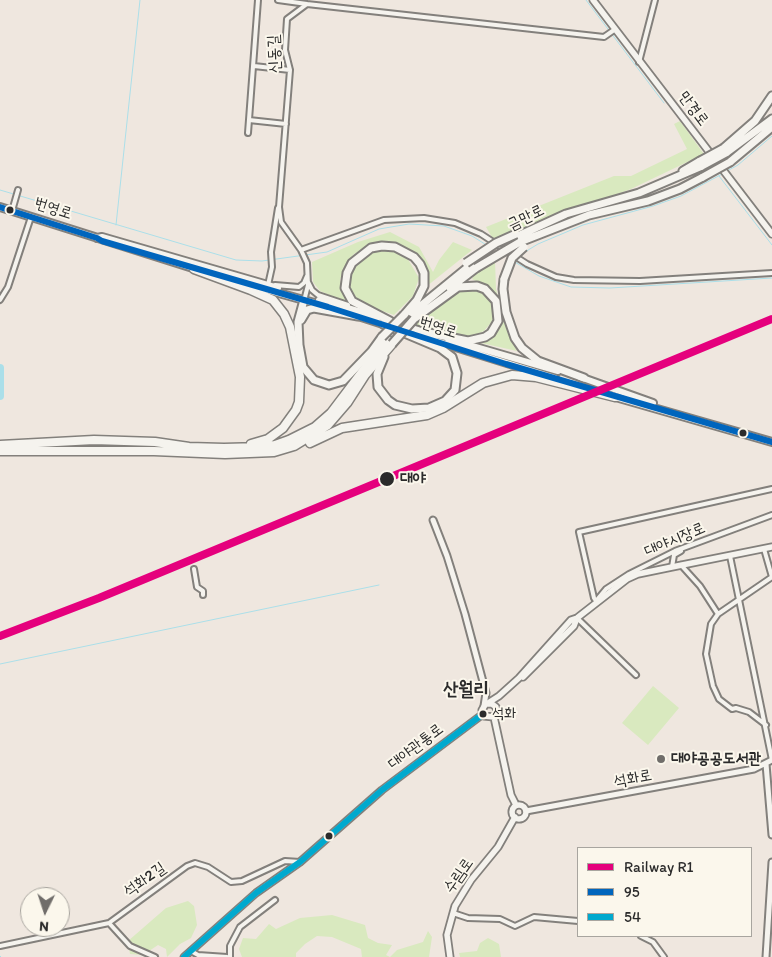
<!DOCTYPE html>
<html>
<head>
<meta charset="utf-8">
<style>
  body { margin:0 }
  #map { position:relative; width:772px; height:957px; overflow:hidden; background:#efe7df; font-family:Itim,sans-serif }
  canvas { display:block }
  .legend { position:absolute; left:577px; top:847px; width:175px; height:90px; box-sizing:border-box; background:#fbf7ec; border:1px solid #a8a59f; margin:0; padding:6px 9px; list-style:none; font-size:15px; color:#2b2b2b }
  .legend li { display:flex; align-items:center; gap:10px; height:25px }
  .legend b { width:25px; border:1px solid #a8a59f }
  .north { position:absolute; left:20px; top:887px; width:50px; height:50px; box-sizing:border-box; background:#fbf7ec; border:1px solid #a8a59f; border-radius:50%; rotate:184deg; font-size:14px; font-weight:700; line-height:20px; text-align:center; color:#2b2b2b }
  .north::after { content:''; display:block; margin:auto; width:18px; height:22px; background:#706d6a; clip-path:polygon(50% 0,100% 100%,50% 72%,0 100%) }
</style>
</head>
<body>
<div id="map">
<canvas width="772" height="957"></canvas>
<ul class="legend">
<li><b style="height:6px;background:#e5007d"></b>Railway R1</li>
<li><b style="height:6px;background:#0065bd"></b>95</li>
<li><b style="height:6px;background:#00a9ce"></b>54</li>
</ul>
<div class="north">N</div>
</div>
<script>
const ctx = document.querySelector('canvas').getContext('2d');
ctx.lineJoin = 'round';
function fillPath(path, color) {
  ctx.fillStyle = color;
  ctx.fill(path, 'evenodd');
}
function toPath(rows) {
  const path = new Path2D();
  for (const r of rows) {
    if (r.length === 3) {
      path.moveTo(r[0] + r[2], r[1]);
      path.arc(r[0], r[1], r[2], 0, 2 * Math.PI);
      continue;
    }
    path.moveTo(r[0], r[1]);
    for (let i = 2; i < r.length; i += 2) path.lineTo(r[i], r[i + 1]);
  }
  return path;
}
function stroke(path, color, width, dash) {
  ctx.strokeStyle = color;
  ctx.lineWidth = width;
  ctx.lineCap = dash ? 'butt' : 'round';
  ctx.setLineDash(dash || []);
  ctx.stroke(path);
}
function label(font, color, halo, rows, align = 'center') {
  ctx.font = font + ' Itim,"Poor Story",sans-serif';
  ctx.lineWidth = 4;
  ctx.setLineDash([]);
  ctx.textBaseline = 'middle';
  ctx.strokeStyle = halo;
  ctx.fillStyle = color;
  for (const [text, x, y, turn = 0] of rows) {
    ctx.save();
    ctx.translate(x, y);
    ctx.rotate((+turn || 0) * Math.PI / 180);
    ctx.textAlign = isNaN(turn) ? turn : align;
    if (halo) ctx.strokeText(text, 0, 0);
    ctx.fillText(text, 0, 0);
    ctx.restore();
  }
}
const green = toPath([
  [680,121,704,154,631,189,493,239,486,227,614,176,631,176,687,149,674,124],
  [390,232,419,247,433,272,439,260,453,242,472,250,427,286,426,270,414,253,389,243,370,246,354,254,344,267,340,280,346,302,320,291,313,282,312,262,358,242],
  [391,249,406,256,419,278,413,296,394,315,356,302,349,291,349,276,359,261,374,251],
  [495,261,496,289,505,323,517,351,481,343,497,332,501,312,495,292,472,279,475,273],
  [469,288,481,291,492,302,494,319,484,331,470,337,456,336,414,325,457,292],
  [653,686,679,708,648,745,622,723],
  [188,901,194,906,197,925,191,938,180,944,167,957,166,949,158,945,143,955,130,954,128,941,166,908],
  [332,915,365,925,368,938,378,943,392,945,386,955,390,957,397,950,423,942,428,931,432,937,429,957,362,957,361,949,332,937,317,936,305,944,296,953,296,957,242,957,239,949,243,938,256,939,269,924,276,929,300,918],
  [488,938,499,944,501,957,460,957,459,953,477,951,480,943]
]);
const stream = toPath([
  [586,0,664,103],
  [727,171,738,165,772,136],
  [719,176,772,245],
  [0,190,236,260,262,261,327,252,379,229,409,224,444,226,472,236,488,246],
  [116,225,140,0],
  [513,261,539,276,571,287,610,288,772,278],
  [517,262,520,255,538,244,583,225,653,206,681,196,724,173],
  [0,664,379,585],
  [0,956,1,957]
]);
const river = toPath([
  [0,368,0,396]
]);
const minor = toPath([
  [278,0,307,4],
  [639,62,655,0],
  [254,66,290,70],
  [249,120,286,124],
  [248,133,258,0],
  [12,211,18,190],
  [301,250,384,220,424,218,455,223,481,234,527,264,556,277,574,280,640,281,772,273],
  [308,282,312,290,318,295,348,305],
  [268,285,272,267,271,252,278,208],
  [275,285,299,287,304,283,307,276],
  [305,297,308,285,307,263,301,250,281,222,279,207,290,70,285,50,287,19,307,4,604,37,614,30],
  [0,300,8,287,31,217],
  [772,489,579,532,594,598,596,601,606,589,629,574,675,551,772,515],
  [764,549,772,577],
  [730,556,772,760],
  [681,565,700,586,718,614],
  [672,567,674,555,681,551],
  [194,569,197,587,203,591,203,595],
  [577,618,636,675],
  [766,725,749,712,736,708,732,709,719,699,713,686,706,654,711,624,718,614,772,577],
  [453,913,468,918,500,919,515,926,534,917,578,921],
  [109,923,130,946,155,957],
  [641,936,653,942,664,957],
  [0,946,109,923,187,866,195,863,208,867,231,882,242,881,285,861,300,862],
  [191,951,198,955,227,957],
  [230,957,230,946,240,927,275,900]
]);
const tertiary = toPath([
  [433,520,447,556,465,614,486,693,484,706],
  [766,764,772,835],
  [526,811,754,769,772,760],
  [766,957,772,862]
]);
const secondary = toPath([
  [593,0,772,234],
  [523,677,574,626,577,618],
  [487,704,492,704,496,707,497,712,494,717,484,716,482,710,485,705,499,696,519,678,571,620,577,618,627,579,638,574,672,567,772,547],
  [494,717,511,795,516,805],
  [519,812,7],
  [184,957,256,893,300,862,382,790,483,714],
  [450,957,447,935,455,906,471,880,498,847,515,817]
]);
const primary = toPath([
  [0,207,199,270],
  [97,238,102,237,278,288],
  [232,280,336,309],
  [319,300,379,317],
  [355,315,386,325],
  [393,322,434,335],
  [417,335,555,378],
  [448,339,558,371],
  [580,377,653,403],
  [612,396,772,442]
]);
const trunk = toPath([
  [724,148,755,121,772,96],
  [726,153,772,119],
  [730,162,772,127],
  [683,171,700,161],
  [518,236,566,214,639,193,702,166],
  [520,242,589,215,648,201,680,189,703,177],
  [504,279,503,289,506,312,515,338,522,348,538,361,584,378],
  [450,288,476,268],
  [304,300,298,322,299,345,303,367,314,380,329,385,343,381,372,351],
  [412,313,472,264],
  [414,319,458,287,477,286,485,289,496,301,498,321,491,333,485,337,468,341,429,333],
  [301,320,307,310,314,308,358,316],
  [390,321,352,301,345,288,347,273,352,263,371,248,382,246,395,247,414,257,420,264,424,273,424,286,417,300,404,315],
  [383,324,440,348,452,357,457,373,455,390,445,401,429,408,412,409,395,405,388,400,378,387,377,374,384,357],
  [369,355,382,337]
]);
const motorway = toPath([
  [194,269,251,290,273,300,284,314,290,327,300,377,299,402,296,410,283,428,268,439,251,444],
  [310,443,342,428,427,415,443,408,483,383,512,375,536,377,615,397],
  [0,445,94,440,155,442,189,447,224,448,261,447,275,445,289,440,315,427,331,413,387,339],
  [0,451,154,451,225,454,274,452,294,446,328,425,347,403,365,375,392,344]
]);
const trunkBridge = toPath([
  [700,161,724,148],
  [702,166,726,153],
  [703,177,730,162],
  [466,263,496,243,516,234],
  [476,268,520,242],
  [504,279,512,258,524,247],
  [382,337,404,315],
  [392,344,414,319]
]);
const bus1 = toPath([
  [0,207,97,238,102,241,328,307,506,364,772,442]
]);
const bus2 = toPath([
  [184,957,256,893,300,862,382,790,483,714]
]);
const rail1 = toPath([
  [0,636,99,598,772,319]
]);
const markers = [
  [10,210,4.5,"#2b2b2b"],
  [743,433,4.5,"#2b2b2b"],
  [387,479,8,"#2b2b2b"],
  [483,714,4.5,"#2b2b2b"],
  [661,759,5,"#706d6a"],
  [329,836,4.5,"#2b2b2b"]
];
const busNames = [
  ["석화",492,714]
];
const streetNames = [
  ["신동길",275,54,-93],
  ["만경로",693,109,53],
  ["번영로",53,209,18],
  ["금만로",526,218,-26],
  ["번영로",438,328,18],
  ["대야시장로",675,540,-23],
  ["대야관통로",416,747,-37],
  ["석화로",633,779,-11],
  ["수림로",459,876,-55],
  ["석화2길",145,880,-35]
];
const stopNames = [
  ["대야",400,479]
];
const poiNames = [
  ["대야공공도서관",671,759]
];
const quarterNames = [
  ["산월리",466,690]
];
fillPath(green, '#d9e9bf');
stroke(stream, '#abdfe9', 1);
stroke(river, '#abdfe9', 8);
stroke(minor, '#83807c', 8);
stroke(tertiary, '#83807c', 9);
stroke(secondary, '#83807c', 9);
stroke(primary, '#83807c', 10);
stroke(trunk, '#83807c', 11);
stroke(motorway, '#83807c', 11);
stroke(minor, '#f5f3ee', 4);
stroke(tertiary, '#f5f3ee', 5);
stroke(secondary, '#f5f3ee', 5.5);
stroke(primary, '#f5f3ee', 6);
stroke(trunk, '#f5f3ee', 7);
stroke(motorway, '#f5f3ee', 8);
stroke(trunkBridge, '#83807c', 11, []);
stroke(trunkBridge, '#f5f3ee', 7);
stroke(bus1, '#0065bd', 6);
stroke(bus2, '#00a9ce', 6);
stroke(rail1, '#e5007d', 8);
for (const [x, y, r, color] of markers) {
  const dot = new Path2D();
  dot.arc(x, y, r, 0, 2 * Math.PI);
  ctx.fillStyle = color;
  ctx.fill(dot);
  stroke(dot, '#fbf7ec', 2);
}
label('15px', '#2b2b2b', '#fbf7ec', busNames, 'left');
label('16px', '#2b2b2b', '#fbf7ec', streetNames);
label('bold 16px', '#2b2b2b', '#fbf7ec', stopNames, 'left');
label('bold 16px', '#2b2b2b', '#fbf7ec', poiNames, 'left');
label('bold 19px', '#2b2b2b', '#fbf7ec', quarterNames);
</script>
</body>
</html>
